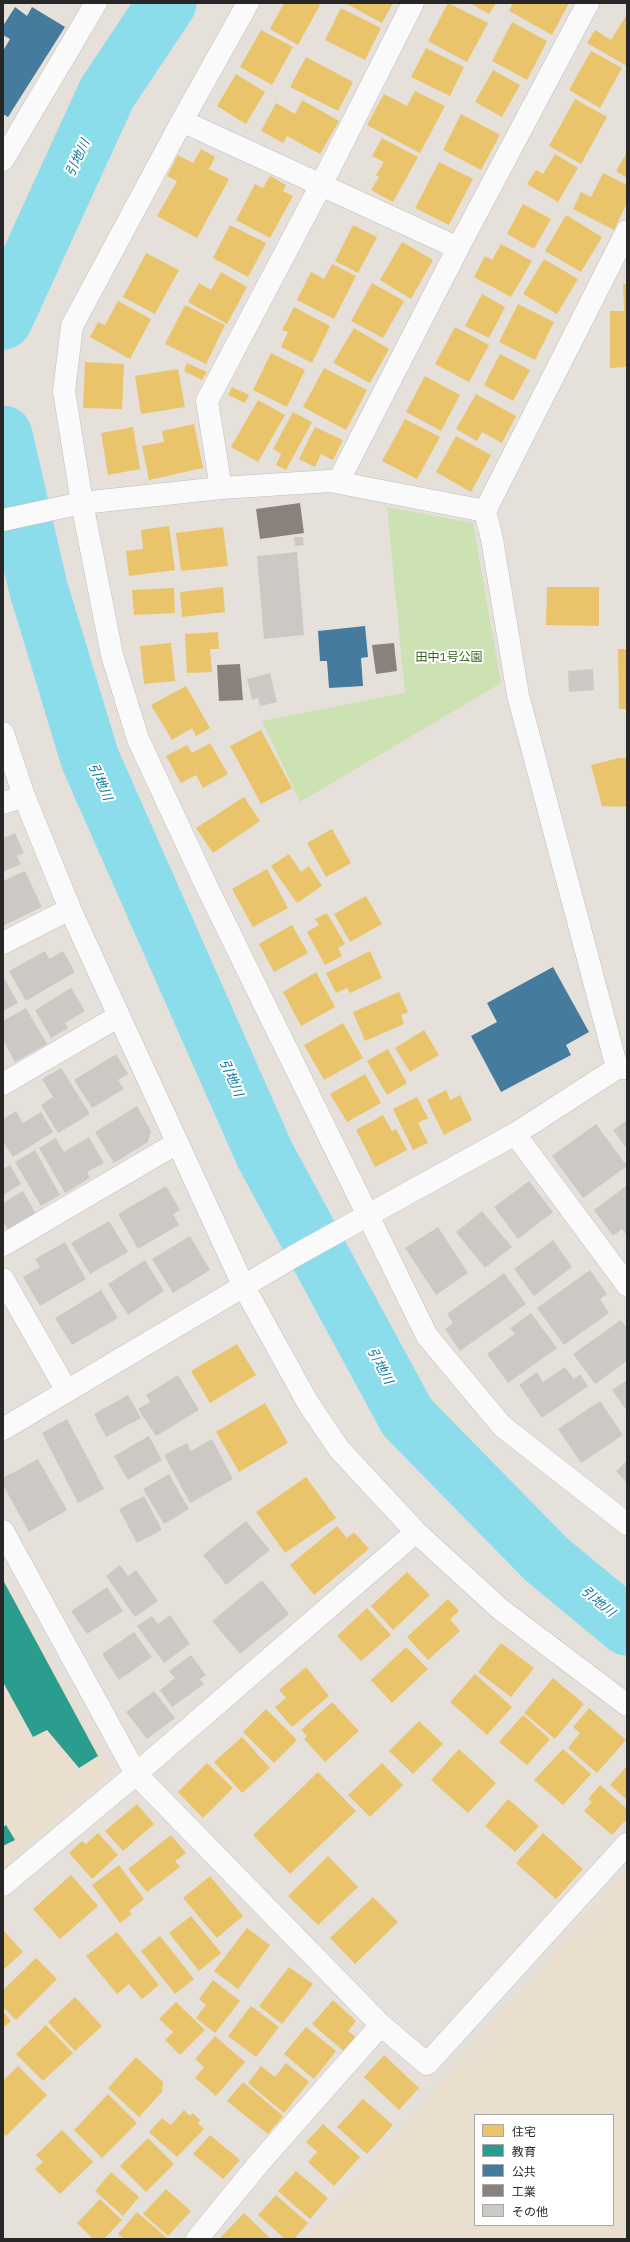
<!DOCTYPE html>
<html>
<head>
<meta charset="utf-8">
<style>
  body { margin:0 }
  #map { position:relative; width:630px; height:2242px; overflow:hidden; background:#e6e0db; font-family:"IBM Plex Sans","Noto Sans JP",sans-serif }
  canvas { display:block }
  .frame { position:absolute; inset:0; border:4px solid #272727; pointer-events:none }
  .legend { position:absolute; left:474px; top:2114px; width:140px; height:112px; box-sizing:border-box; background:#fff; border:1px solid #a9a9a9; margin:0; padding:5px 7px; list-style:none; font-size:12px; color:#272727 }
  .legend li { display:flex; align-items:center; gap:8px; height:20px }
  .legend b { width:20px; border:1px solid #a9a9a9 }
</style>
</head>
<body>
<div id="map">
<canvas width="630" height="2242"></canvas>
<div class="frame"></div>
<ul class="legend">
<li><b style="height:11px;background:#e9c46a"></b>住宅</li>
<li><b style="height:11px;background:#2a9d8f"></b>教育</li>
<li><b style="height:11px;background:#457b9d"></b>公共</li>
<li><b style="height:11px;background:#8a817c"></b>工業</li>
<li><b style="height:11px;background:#ccc9c5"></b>その他</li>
</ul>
</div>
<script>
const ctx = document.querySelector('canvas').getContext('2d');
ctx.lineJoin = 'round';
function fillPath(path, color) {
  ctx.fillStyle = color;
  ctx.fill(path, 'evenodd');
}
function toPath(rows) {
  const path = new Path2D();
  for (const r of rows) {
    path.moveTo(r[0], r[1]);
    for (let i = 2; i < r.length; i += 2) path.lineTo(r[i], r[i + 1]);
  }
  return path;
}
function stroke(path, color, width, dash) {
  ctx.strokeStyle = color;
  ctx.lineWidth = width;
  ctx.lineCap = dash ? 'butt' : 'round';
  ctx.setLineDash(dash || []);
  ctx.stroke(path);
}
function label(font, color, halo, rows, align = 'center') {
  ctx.font = font + ' "IBM Plex Sans","Noto Sans JP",sans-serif';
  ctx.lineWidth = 4;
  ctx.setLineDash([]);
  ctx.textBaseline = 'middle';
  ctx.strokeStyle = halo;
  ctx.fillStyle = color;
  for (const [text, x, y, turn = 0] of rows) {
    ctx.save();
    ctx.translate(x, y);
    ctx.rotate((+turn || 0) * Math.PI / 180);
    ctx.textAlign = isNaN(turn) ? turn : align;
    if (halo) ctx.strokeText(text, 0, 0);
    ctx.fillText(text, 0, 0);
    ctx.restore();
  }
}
const education = toPath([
  [3,1573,111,1773,3,1869],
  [627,1870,627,2239,304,2239],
  [475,2115,613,2115,613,2225,475,2225]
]);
const green = toPath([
  [387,507,473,523,501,683,300,802,262,721,405,693]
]);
const homes = toPath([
  [284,3,317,3,320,5,298,45,270,29],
  [345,3,393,3,382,23],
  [448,3,488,23,467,62,428,41],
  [470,3,496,3,489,14],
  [513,3,569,3,552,35,509,11],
  [341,8,381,28,365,60,325,40],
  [627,14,627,66,587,43,595,30,611,40],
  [512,22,547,41,527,80,492,61],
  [261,30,293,47,272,85,240,67],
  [426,48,464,67,450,96,411,77],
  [591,51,622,68,600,108,569,90],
  [306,57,353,82,338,111,290,87],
  [493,70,520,85,502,117,475,102],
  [236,74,265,92,246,124,217,106],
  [415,91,445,106,420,153,367,125,384,94,407,106],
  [575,99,607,117,581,164,549,146],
  [302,100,339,121,320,154,287,136,283,143,261,131,276,103,295,114],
  [461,114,500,135,481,170,443,150],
  [382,138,418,157,393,202,371,190,379,177,376,175,384,162,372,156],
  [201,149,215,157,209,169,229,179,197,238,157,216,177,181,167,176,178,155,193,163],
  [627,152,627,178,616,171],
  [555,154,578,168,558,202,527,184,536,170,543,174],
  [439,162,473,179,449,225,415,208],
  [603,173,627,185,627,203,614,230,573,209,581,192,591,197],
  [270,176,286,185,283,191,293,196,270,238,236,220,255,184,263,188],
  [523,204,551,219,534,249,507,234],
  [566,215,602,237,581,272,545,251],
  [230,225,266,243,248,277,213,258],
  [353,225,377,237,358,273,335,261],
  [402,242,433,260,411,299,380,280],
  [501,244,532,261,511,297,474,277,485,256,492,260],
  [146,253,179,270,155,314,123,297],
  [544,259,578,279,557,314,523,294],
  [332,264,356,276,334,319,297,300,311,272,324,279],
  [221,272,247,287,227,324,188,302,199,283,211,290],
  [372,283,404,301,383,338,351,321],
  [623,284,627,284,627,367,610,368,610,311,624,311],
  [482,294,505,307,489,338,465,326],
  [118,301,151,319,130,359,90,337,98,322,105,325],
  [518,304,554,322,535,360,499,342],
  [185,305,225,325,206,364,165,344],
  [294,307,330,326,312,363,281,347,288,332,282,330],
  [455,327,489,345,469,382,435,364],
  [354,328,389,349,370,383,333,363],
  [271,353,305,370,287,407,253,390],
  [500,354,530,370,513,401,484,385],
  [85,362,124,364,122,409,83,408],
  [187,363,207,372,202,380,184,371],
  [324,368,367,390,346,430,303,407],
  [178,369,185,407,141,414,135,376],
  [425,376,460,395,441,431,406,412],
  [232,387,249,395,245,403,228,395],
  [476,394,516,416,502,443,482,432,477,441,456,429],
  [258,400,285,415,258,462,231,447],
  [293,412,312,422,286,470,276,465,281,454,273,449],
  [405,419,440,437,417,479,382,461],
  [194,424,203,468,149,480,142,446,164,442,162,431],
  [133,427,140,469,108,475,101,433],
  [315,427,343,440,333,460,321,454,315,467,299,459],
  [456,436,491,455,471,492,436,472],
  [169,526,175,570,129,576,126,551,143,549,141,530],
  [223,527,228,566,181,571,176,533],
  [223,587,225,612,182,617,180,592],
  [547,587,599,587,599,626,546,625],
  [174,588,175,613,134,615,132,590],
  [218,632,219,649,210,649,212,672,187,673,185,634],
  [171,643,175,681,144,684,140,646],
  [618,649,627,649,627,709,619,709],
  [186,686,210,728,196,736,192,728,172,740,151,705],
  [261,730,292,788,261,804,230,746],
  [210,743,228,774,203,788,196,775,181,783,166,756,187,745,192,753],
  [619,758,627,758,627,807,602,806,591,765],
  [244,797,260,821,213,853,196,828],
  [332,829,351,863,326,877,307,843],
  [289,854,301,872,309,866,322,886,297,903,271,866],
  [267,869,288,908,253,927,232,889],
  [366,896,382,924,350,942,334,914],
  [327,913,345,944,338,948,342,956,325,965,307,932,319,925,315,919],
  [292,925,308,953,274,972,259,944],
  [370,951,382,978,350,993,347,988,336,993,326,973],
  [316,972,335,1007,301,1026,283,992],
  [399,992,408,1012,401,1015,404,1024,365,1041,353,1012],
  [343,1023,363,1058,324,1080,304,1045],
  [424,1030,439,1055,410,1072,395,1048],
  [388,1049,407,1083,387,1095,367,1061],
  [365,1074,381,1103,347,1122,330,1094],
  [446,1090,450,1100,460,1095,472,1120,444,1135,427,1100],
  [417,1097,428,1118,418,1123,428,1143,413,1150,393,1109],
  [383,1115,392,1131,396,1129,407,1150,375,1167,356,1130],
  [237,1344,256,1375,210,1403,191,1371],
  [265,1403,288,1443,239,1472,216,1432],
  [306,1477,336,1518,285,1553,256,1512],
  [337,1526,347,1538,354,1532,369,1549,314,1595,290,1565],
  [407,1572,430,1595,393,1630,371,1606],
  [448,1599,459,1611,450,1619,460,1631,428,1660,407,1637],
  [367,1608,391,1635,361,1661,337,1636],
  [501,1643,534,1668,511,1697,478,1672],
  [406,1647,428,1669,392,1703,371,1680],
  [306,1667,329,1696,292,1727,275,1707,286,1698,279,1690],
  [475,1674,512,1707,487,1735,450,1702],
  [553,1678,584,1704,555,1739,524,1713],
  [332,1702,359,1731,325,1762,304,1739,307,1736,301,1730],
  [589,1708,626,1740,597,1773,568,1748,580,1733,573,1727],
  [266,1709,297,1740,274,1763,243,1732],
  [523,1715,550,1739,527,1765,499,1742],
  [419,1721,443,1744,413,1774,389,1751],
  [242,1737,270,1768,242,1793,214,1762],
  [459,1749,496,1783,468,1813,431,1780],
  [563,1749,591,1774,563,1805,534,1780],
  [207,1763,233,1788,203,1818,178,1792],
  [382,1763,403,1785,370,1817,348,1795],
  [627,1766,627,1800,610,1785],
  [318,1772,356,1811,290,1874,253,1835],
  [600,1785,627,1809,627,1819,612,1835,584,1811,592,1802,588,1799],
  [508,1799,539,1826,515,1852,485,1826],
  [137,1804,154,1824,123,1851,105,1831],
  [98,1833,118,1855,92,1879,69,1853,82,1841,86,1844],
  [543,1833,583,1869,556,1899,516,1863],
  [171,1835,186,1853,175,1861,180,1867,147,1892,128,1869],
  [328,1856,358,1887,318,1925,288,1896],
  [119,1865,144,1899,129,1911,132,1914,120,1923,92,1885],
  [71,1875,98,1906,60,1939,33,1909],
  [210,1876,243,1916,217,1938,183,1898],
  [373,1897,398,1922,355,1964,330,1938],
  [191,1916,221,1953,199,1971,169,1933],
  [247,1928,270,1945,238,1989,214,1971],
  [3,1930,23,1952,3,1970],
  [117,1932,159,1985,142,1999,129,1984,117,1994,86,1956],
  [160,1936,194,1979,175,1994,141,1951],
  [36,1958,57,1979,16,2020,3,2007,3,1990],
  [289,1967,313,1984,282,2024,259,2006],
  [213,1980,240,2001,215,2033,196,2018,206,2005,199,1999],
  [75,1997,102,2026,75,2051,48,2022],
  [333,2000,356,2021,348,2031,356,2037,345,2052,312,2024],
  [176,2002,205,2030,180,2055,165,2040,173,2032,159,2019],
  [251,2006,279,2027,256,2057,228,2036],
  [3,2012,11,2021,3,2028],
  [46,2025,73,2053,43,2081,16,2054],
  [306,2027,336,2051,314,2079,284,2054],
  [215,2036,245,2062,216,2096,195,2078,204,2067,195,2059],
  [384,2055,419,2088,399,2110,364,2077],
  [136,2057,163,2082,162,2092,139,2117,108,2088],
  [286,2063,309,2082,284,2113,248,2083,261,2066,275,2077],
  [18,2066,47,2095,6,2136,3,2133,3,2081],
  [243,2082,283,2116,268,2134,227,2101],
  [108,2094,137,2123,102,2158,74,2130],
  [363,2099,393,2125,367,2154,337,2127],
  [184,2110,190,2116,193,2113,200,2120,198,2123,204,2129,177,2157,149,2132,162,2118,171,2125],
  [323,2124,360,2157,334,2186,308,2162,317,2152,306,2142],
  [62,2130,93,2162,60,2194,35,2169,43,2162,36,2155],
  [210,2135,240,2160,223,2179,193,2154],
  [148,2138,174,2164,146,2192,120,2166],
  [296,2171,328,2198,310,2219,278,2191],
  [111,2172,139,2197,123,2216,95,2191],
  [166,2189,191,2211,168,2236,143,2214],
  [276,2195,308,2223,294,2239,285,2239,258,2215],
  [100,2199,122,2220,104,2239,93,2239,77,2223],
  [137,2212,168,2239,124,2239,118,2234],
  [244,2213,271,2239,219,2239]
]);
const schools = toPath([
  [3,1580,98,1756,79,1768,47,1730,33,1737,3,1682],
  [6,1825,15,1840,3,1846,3,1827]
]);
const public = toPath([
  [15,7,27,16,32,7,65,27,8,117,3,114,3,51,10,39,3,35,3,26],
  [365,626,368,657,361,658,363,686,329,688,327,661,320,661,318,631],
  [553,967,589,1032,566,1045,571,1055,501,1092,471,1036,497,1022,487,1003]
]);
const industry = toPath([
  [300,503,304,533,260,539,256,509],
  [394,643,397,671,376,674,372,645],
  [240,664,243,700,219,701,217,665]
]);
const river = toPath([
  [3,320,107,93,167,3],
  [3,435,38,587,90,759,265,1155,407,1417,546,1559,627,1626]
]);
const building = toPath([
  [294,537,303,537,304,545,295,546],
  [297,552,304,635,264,639,257,556],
  [593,669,594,690,569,692,568,671],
  [270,673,277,702,260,706,258,698,252,700,247,679],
  [15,833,24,853,17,856,21,864,3,872,3,838],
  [25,871,42,907,3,926,3,881],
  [45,951,49,959,63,951,75,972,26,1001,9,971],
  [3,976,18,1003,3,1011],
  [71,988,85,1011,65,1023,68,1028,51,1038,35,1010],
  [26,1008,47,1044,15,1062,3,1040,3,1021],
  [116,1054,128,1074,118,1080,124,1089,92,1108,74,1080],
  [61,1068,90,1114,58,1133,41,1105,53,1097,42,1079],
  [137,1106,151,1131,148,1142,114,1163,95,1132],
  [16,1111,23,1123,41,1112,53,1132,13,1157,3,1142,3,1119],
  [627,1120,627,1149,613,1130],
  [596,1124,627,1166,583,1198,552,1156],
  [89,1137,104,1163,87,1172,90,1178,65,1193,39,1148,56,1138,64,1152],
  [35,1150,60,1195,41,1206,15,1162],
  [10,1165,21,1184,3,1195,3,1169],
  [529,1181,553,1212,518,1239,494,1207],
  [166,1186,180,1210,173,1214,179,1225,138,1249,118,1214],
  [626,1186,627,1236,622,1229,613,1236,594,1210],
  [23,1191,36,1214,8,1230,3,1222,3,1203],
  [482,1211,512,1247,485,1268,456,1232],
  [109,1221,128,1252,90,1274,71,1243],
  [438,1227,468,1273,436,1295,405,1248],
  [190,1236,210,1270,173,1293,152,1259],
  [553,1240,572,1267,534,1296,514,1269],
  [65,1242,86,1279,40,1306,23,1277,40,1267,35,1259],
  [145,1260,164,1291,128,1315,108,1284],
  [590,1270,607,1294,600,1299,609,1313,564,1345,537,1308],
  [504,1273,526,1304,460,1351,445,1329,453,1323,447,1314],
  [101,1290,118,1318,72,1345,55,1318],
  [531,1313,557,1348,508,1383,487,1354,515,1334,510,1328],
  [621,1320,627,1328,627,1361,595,1384,573,1354],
  [565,1367,574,1379,580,1374,588,1386,542,1418,519,1385,537,1372,543,1382],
  [178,1375,199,1410,156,1436,138,1409,150,1402,146,1395],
  [627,1380,627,1411,612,1390],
  [128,1395,141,1418,106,1437,94,1414],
  [600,1401,623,1435,581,1463,558,1429],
  [67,1419,104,1489,78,1503,42,1433],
  [149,1436,162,1460,128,1480,114,1456],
  [212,1439,233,1479,190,1503,164,1455,187,1443,191,1451],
  [38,1459,67,1510,29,1532,3,1485,3,1478],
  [627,1461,627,1483,616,1471],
  [169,1474,189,1509,164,1524,143,1489],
  [144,1496,162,1530,137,1543,119,1509],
  [246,1521,270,1550,226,1585,203,1555],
  [120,1565,128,1576,136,1570,158,1601,135,1617,106,1576],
  [262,1580,289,1614,240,1654,212,1621],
  [107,1587,123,1611,87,1634,71,1611],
  [170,1615,190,1644,164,1663,137,1626,152,1616,158,1624],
  [134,1632,152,1657,119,1680,102,1654],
  [191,1655,206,1675,200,1679,204,1684,172,1707,160,1690,175,1678,169,1671],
  [154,1691,175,1718,147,1739,126,1712]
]);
const minor = toPath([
  [248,3,182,121,72,326,64,391,82,503,112,655,138,739,204,881,427,1336,502,1426,627,1524],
  [182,121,458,248],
  [3,160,96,3],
  [338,482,458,248,588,3],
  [221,488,207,401,321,185,413,3],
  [3,520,82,503,221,488,330,481,485,511],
  [3,733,24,796,70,909,119,1016,244,1287,308,1403,339,1449,416,1532,500,1609,627,1705],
  [3,803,24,796],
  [3,943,70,909],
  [617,1068,518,695,492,539,485,511,627,231],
  [3,1084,119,1016],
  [515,1134,627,1285],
  [3,1245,177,1143],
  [3,1279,67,1391],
  [3,1429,296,1255,515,1134,617,1068,627,1068],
  [3,1531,136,1774,381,2025,427,2064,627,1844],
  [3,1885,136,1774,416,1532],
  [197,2239,260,2162,381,2025]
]);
const parkNames = [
  ["田中1号公園",449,658]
];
const waterNames = [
  ["引地川",78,158,-65],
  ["引地川",100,782,66],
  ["引地川",231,1078,66],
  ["引地川",380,1366,62],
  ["引地川",598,1602,40]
];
fillPath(education, '#eadecf');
fillPath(green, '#cce2b2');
fillPath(homes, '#e9c46a');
fillPath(schools, '#2a9d8f');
fillPath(public, '#457b9d');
fillPath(industry, '#8a817c');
stroke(river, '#8bddec', 59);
fillPath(building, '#ccc9c5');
stroke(minor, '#bfbdbd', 23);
stroke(minor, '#fbfafa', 22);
label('12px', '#2e6516', '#fff', parkNames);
label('italic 13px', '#08779a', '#fff', waterNames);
</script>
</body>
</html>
